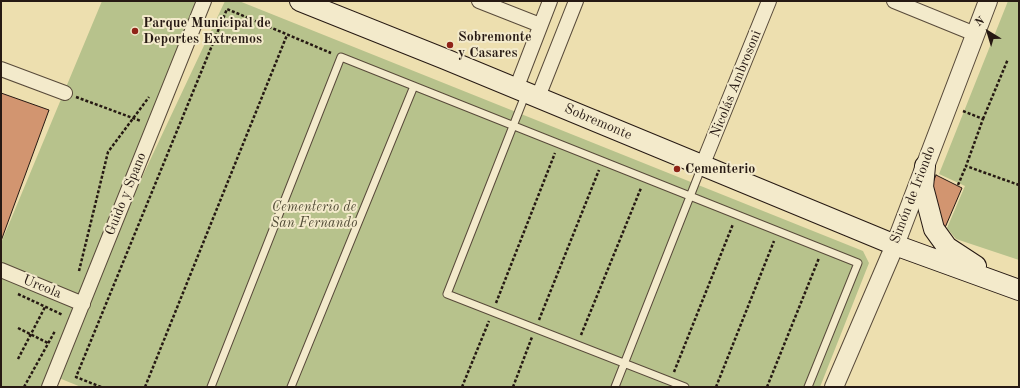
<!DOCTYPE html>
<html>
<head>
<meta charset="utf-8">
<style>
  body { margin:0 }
  #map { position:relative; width:1020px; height:388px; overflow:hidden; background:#eddfaf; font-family:"Old Standard TT",serif }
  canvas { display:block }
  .frame { position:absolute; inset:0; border:2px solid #261913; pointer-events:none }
  .north { position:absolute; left:968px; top:12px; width:40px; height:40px; -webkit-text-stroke:3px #f3eacb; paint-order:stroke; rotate:322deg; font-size:11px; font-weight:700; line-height:16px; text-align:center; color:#261913 }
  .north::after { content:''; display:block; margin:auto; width:14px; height:18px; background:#261913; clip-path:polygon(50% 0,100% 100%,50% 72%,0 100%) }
</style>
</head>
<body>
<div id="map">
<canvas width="1020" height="388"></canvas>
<div class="frame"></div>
<div class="north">N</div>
</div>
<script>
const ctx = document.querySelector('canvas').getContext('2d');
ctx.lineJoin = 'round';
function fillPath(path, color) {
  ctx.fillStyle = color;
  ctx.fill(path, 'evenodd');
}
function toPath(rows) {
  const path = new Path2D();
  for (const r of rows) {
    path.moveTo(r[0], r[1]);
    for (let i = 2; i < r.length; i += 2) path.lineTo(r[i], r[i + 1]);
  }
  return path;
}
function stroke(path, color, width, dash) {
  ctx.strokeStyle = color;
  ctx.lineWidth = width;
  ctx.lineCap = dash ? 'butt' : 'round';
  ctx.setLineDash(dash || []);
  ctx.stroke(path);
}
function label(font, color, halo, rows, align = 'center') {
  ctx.font = font + ' "Old Standard TT",serif';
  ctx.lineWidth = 4;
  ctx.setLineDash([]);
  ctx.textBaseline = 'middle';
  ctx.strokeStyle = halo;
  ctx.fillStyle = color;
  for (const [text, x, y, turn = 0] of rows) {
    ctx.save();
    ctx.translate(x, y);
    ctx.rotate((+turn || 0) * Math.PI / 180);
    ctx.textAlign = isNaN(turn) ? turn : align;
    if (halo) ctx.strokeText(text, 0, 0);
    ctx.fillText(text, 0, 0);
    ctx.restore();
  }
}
const green = toPath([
  [102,1,204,1,87,294,225,1,239,1,863,251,869,263,820,387,81,387,54,376,49,387,1,387,1,243],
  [1008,1,1019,1,1019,260,956,239,947,228,965,186,939,174]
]);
const building = toPath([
  [1,93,49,110,1,241,1,93],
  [936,175,962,188,944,230,930,190,936,175]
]);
const path = toPath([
  [76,97,141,121],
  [963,111,983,119,966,166,1019,185],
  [983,119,1008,59],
  [958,185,966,166],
  [79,271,108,152,149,97],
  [18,294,63,315],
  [496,303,555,153],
  [539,320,599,170],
  [18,328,48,343],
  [581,335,641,188],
  [18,359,45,307],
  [674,372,733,224],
  [24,387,55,331],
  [101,387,76,377,227,9,331,53],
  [145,387,287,35],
  [462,387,489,321],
  [513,387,532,337],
  [716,387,774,241],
  [767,387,819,258]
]);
const service = toPath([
  [526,93,447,294,685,387],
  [211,387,341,57,858,263,808,387],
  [291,387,414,86],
  [615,387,702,166]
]);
const minor = toPath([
  [479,1,540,25],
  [894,1,975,34],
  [1,69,65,93],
  [516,89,550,1],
  [538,97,576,1],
  [702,166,769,1],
  [1,270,83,304],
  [49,387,204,1]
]);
const tertiary = toPath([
  [834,387,895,245,988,1]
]);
const secondary = toPath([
  [300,1,445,59,895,245,1019,290],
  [925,166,923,187,934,229,947,247,976,266]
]);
const markers = [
  [135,31,4,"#8f2418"],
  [450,45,4,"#8f2418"],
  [677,169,4,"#8f2418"]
];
const poiNames = [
  ["Parque Municipal de",143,23],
  ["Deportes Extremos",143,39],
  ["Sobremonte",458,37],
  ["y Casares",458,53],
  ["Cementerio",685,169]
];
const streetNames = [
  ["Nicolás Ambrosoni",736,84,-68],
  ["Sobremonte",598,122,23],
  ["Guido y Spano",126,194,-68],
  ["Simón de Iriondo",913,195,-69],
  ["Urcola",42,287,22]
];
const parkNames = [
  ["Cementerio de",314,207],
  ["San Fernando",314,223]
];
fillPath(green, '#b7c28c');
fillPath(building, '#d29570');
stroke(building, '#261913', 1);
stroke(service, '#584a3a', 9);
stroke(minor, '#584a3a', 16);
stroke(tertiary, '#584a3a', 20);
stroke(secondary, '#261913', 22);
stroke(path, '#261913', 2.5, [3, 2]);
stroke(service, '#f3eacb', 7);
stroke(minor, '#f3eacb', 14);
stroke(tertiary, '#f3eacb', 18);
stroke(secondary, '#f3eacb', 20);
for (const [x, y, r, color] of markers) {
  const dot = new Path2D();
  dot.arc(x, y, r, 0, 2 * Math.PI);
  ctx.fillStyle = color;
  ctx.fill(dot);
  stroke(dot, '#f3eacb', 1.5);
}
label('bold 14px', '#261913', '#f3eacb', poiNames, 'left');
label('14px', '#261913', '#f3eacb', streetNames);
label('italic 14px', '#524c37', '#f3eacb', parkNames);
</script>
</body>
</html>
